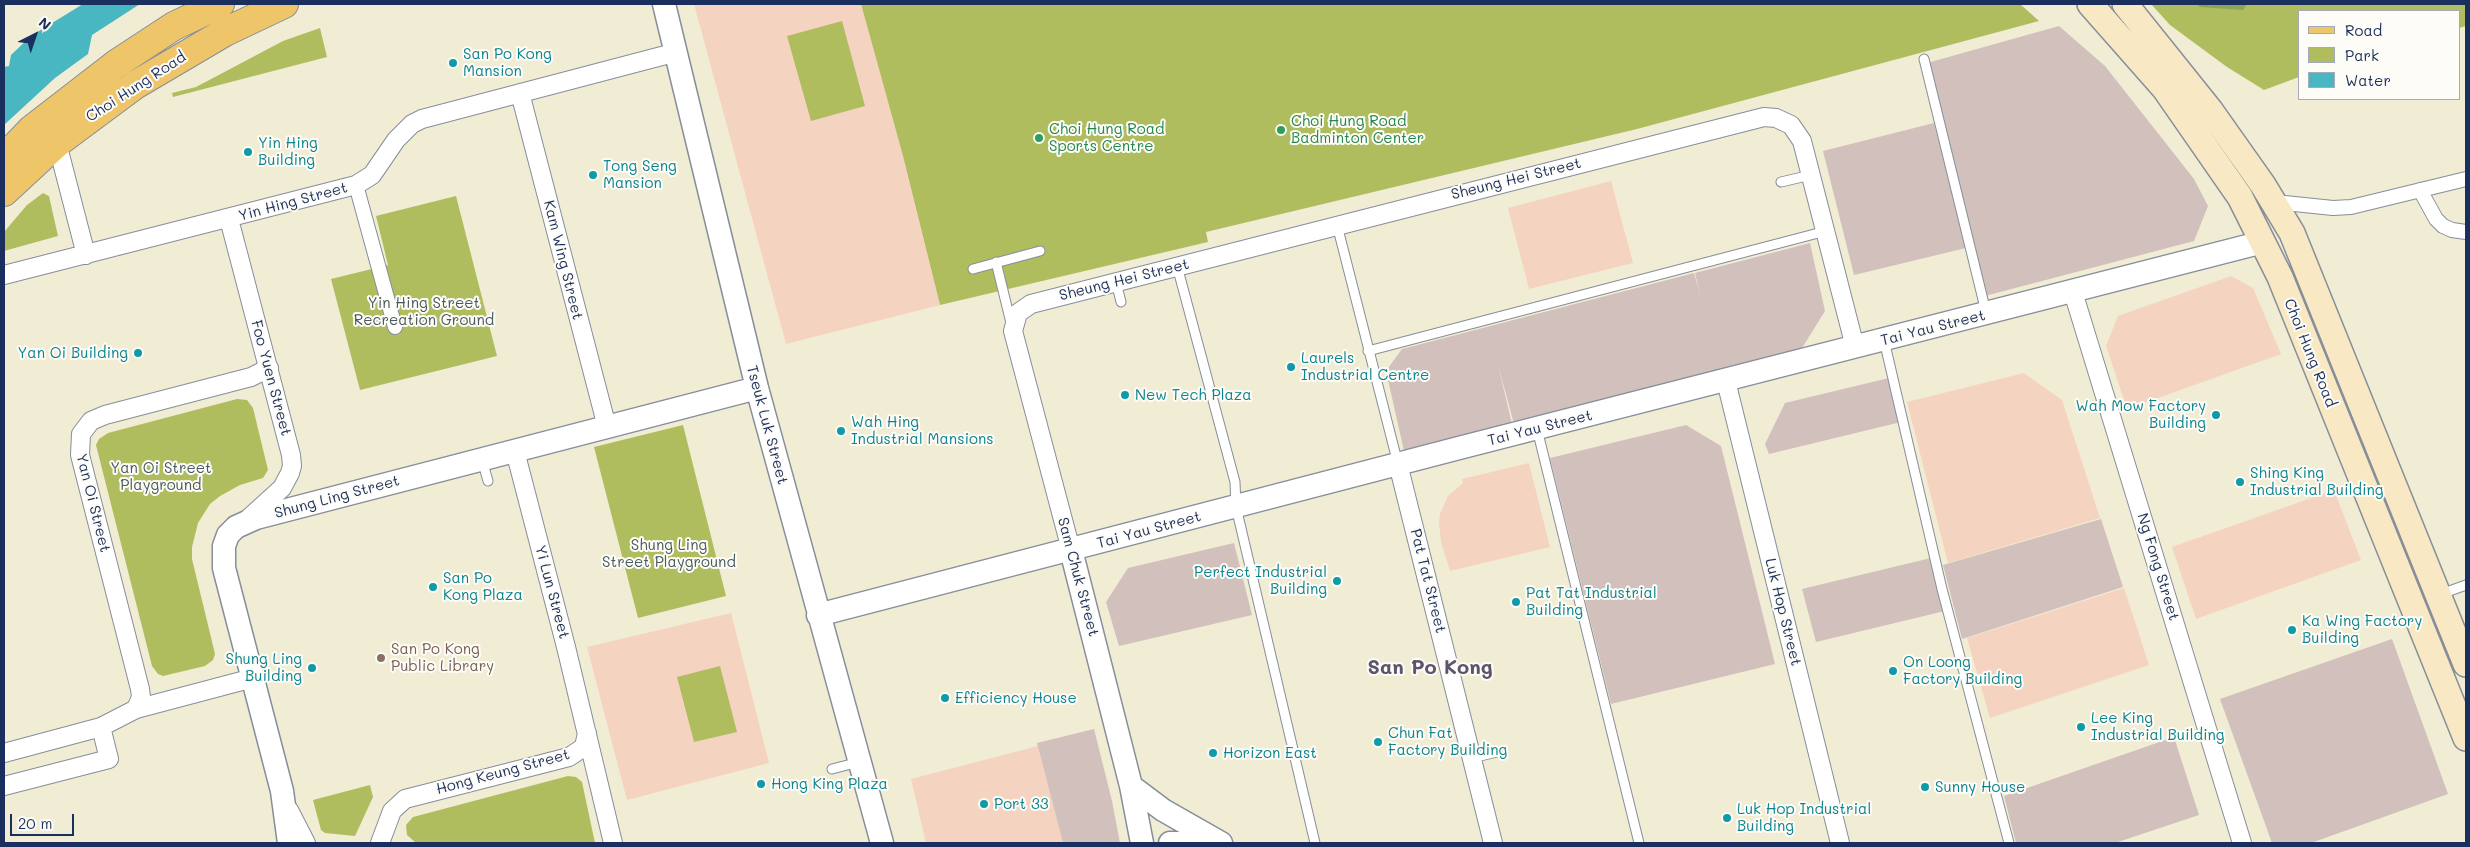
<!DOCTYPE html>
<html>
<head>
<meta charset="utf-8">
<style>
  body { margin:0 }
  #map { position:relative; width:2470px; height:847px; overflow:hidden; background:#f1ecd4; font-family:Mali,sans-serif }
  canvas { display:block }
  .frame { position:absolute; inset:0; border:5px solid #1b2f5e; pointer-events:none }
  .legend { position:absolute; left:2298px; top:10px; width:162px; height:90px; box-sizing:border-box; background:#fdfcf7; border:1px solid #a3aaba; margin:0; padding:6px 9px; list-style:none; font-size:15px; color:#1b2f5e }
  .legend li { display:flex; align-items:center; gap:10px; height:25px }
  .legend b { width:25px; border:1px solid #a3aaba }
  .north { position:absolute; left:10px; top:10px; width:50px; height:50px; -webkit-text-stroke:4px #fdfcf7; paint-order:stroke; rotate:41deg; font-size:14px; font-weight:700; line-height:20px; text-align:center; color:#1b2f5e }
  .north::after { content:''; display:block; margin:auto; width:18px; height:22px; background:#1b2f5e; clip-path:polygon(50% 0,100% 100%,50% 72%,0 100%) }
  .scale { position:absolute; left:10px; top:814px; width:64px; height:22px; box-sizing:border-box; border:2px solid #1b2f5e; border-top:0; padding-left:6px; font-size:15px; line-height:18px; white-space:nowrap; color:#1b2f5e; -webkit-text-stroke:4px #fdfcf7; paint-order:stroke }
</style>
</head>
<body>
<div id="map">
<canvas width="2470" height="847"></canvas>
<div class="frame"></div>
<ul class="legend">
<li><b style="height:6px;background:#eec569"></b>Road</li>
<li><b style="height:14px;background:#b0bd5f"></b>Park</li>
<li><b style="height:14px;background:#48b7c1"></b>Water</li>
</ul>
<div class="north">N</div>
<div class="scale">20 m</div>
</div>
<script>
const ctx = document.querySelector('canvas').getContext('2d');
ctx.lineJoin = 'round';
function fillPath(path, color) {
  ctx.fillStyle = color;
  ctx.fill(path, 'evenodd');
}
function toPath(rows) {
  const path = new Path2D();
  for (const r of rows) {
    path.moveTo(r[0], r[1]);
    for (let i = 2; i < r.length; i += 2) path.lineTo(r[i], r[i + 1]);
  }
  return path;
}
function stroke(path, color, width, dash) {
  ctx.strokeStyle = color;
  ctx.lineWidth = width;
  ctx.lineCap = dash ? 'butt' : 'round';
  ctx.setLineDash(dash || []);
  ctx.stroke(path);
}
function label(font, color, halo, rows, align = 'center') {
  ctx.font = font + ' Mali,sans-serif';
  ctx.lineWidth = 4;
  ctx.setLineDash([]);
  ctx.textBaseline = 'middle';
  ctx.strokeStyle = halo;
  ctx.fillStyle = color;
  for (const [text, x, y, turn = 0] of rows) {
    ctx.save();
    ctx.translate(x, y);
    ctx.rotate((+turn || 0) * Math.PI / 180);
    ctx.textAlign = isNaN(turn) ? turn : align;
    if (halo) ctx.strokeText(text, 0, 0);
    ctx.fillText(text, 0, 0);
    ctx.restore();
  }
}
const built = toPath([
  [694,4,861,4,903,156,940,305,786,344],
  [1611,181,1633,263,1529,289,1508,208],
  [2231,276,2253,288,2281,354,2127,409,2106,346,2118,316],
  [2024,373,2062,400,2100,518,1948,563,1907,402],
  [1529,463,1550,547,1450,571,1441,542,1439,523,1440,514,1448,496,1463,483,1462,479],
  [2334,490,2361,560,2196,619,2172,547],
  [2124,588,2149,665,1990,718,1967,638],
  [731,613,769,763,627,800,587,647],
  [1038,746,1063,843,926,843,911,779]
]);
const industrial = toPath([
  [2059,26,2105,66,2194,179,2208,206,2194,241,1985,296,1927,63],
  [1934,123,1966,248,1854,275,1823,151],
  [1810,243,1825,311,1802,348,1514,424,1498,365,1512,424,1404,451,1386,371,1402,349,1694,273,1700,294,1695,273],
  [1889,378,1901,422,1769,454,1765,444,1785,403],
  [1686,425,1721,446,1775,664,1611,704,1550,458],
  [2101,519,2123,587,1962,639,1943,565],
  [1234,543,1252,615,1119,646,1106,602,1128,568],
  [1935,557,1949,610,1816,642,1802,589],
  [2392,639,2448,794,2311,843,2272,843,2220,699],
  [1094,729,1112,801,1120,843,1063,843,1037,743],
  [2174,737,2199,815,2115,843,2016,843,2004,796]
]);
const green = toPath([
  [861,4,2020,4,2039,21,1637,129,1206,232,1208,242,940,305,903,156],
  [2151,4,2466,4,2466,26,2459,28,2459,11,2299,11,2299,77,2264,90,2227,67,2170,25],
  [842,21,865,106,811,121,787,36],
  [320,28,327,57,173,97,172,93,196,87,283,41],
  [43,193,49,196,58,236,4,251,4,232,27,205],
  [456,196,497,356,360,390,331,279,388,265,376,216],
  [237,399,247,400,253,408,268,470,263,478,240,485,220,496,210,504,198,523,192,547,192,559,215,654,213,660,205,666,163,676,158,674,152,666,96,445,99,439,108,433],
  [683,425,726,596,638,618,594,447],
  [720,666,737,732,694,742,677,677],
  [568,776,576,777,582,782,595,843,416,843,407,835,406,825,413,817],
  [370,785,373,797,355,836,325,833,321,830,313,800]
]);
const forest = toPath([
  [2196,4,2247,4,2243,10,2200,7]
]);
const water = toPath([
  [83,4,140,4,92,35,88,54,55,78,4,125,4,67,9,66,11,55,31,36]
]);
const service = toPath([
  [1924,59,1986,312],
  [1781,182,1811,175],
  [1337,225,1398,464],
  [996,262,1011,323],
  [1177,266,1235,482,1236,507,1315,843],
  [973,269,1040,251],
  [1116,282,1121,302],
  [1884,340,1942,589,2009,843],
  [1368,351,1826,231],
  [1537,429,1639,843],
  [482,460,488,481],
  [2441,594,2466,585],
  [1472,758,1497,752],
  [832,769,859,762]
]);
const pedestrian = toPath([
  [356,185,395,327],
  [2420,190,2436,219,2443,226,2452,230,2466,232],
  [2275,202,2333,208,2351,207,2466,179]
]);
const minor = toPath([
  [520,93,607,427],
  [57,143,86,255],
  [229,219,291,455,292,466,290,473,282,488,249,518],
  [4,275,356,185,372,175,396,140,412,124,422,119,677,52],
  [2073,292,2242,843],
  [1726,381,1840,843],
  [515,451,566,647,613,843],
  [1398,464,1493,843],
  [1071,550,1013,331,1018,313,1031,304,1764,117,1776,118,1791,125,1802,141,1855,347],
  [136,709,141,697,140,689,80,455,81,434,91,421,105,415,251,377,269,368],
  [4,753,101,727,136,709,253,678],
  [4,786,109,759,101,727],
  [289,810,306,843],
  [380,843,392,811,405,799,569,757,584,747,587,733]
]);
const tertiary = toPath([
  [664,4,757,388,882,843],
  [1071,550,1131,786,1142,843],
  [818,615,1459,448,2263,242],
  [1131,786,1163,810,1221,843],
  [289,843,282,791,224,568,224,546,228,535,236,527,256,518,757,388],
  [1170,843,1218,842]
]);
const secondary = toPath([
  [2090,4,2165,89,2240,197,2280,277,2466,738],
  [2125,4,2210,110,2263,185,2292,233,2466,664]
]);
const primary = toPath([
  [4,158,32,129,116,64,174,26,220,4],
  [4,192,57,143,135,85,225,32,284,4]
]);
const markers = [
  [453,63,5,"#0f9aa8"],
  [1281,130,5,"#2e9e5b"],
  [1039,138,5,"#2e9e5b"],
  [248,152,5,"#0f9aa8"],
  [593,175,5,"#0f9aa8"],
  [138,353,5,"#0f9aa8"],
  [1291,367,5,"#0f9aa8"],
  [1125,395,5,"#0f9aa8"],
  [2216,415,5,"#0f9aa8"],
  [841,431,5,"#0f9aa8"],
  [2240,482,5,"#0f9aa8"],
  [1337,581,5,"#0f9aa8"],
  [433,587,5,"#0f9aa8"],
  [1516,602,5,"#0f9aa8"],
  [2292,630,5,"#0f9aa8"],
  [381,658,5,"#8d6e63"],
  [312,668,5,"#0f9aa8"],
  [1893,671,5,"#0f9aa8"],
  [945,698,5,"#0f9aa8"],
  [2081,727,5,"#0f9aa8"],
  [1378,742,5,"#0f9aa8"],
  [1213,753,5,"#0f9aa8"],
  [761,784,5,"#0f9aa8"],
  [1925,787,5,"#0f9aa8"],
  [984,804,5,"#0f9aa8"],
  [1727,818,5,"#0f9aa8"]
];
const cultureNames = [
  ["San Po Kong",463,54],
  ["Mansion",463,71],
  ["Yin Hing",258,143],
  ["Building",258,160],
  ["Tong Seng",603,166],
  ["Mansion",603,183],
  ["Yan Oi Building",128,353,"right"],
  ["Laurels",1301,358],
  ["Industrial Centre",1301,375],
  ["New Tech Plaza",1135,395],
  ["Wah Mow Factory",2206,406,"right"],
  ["Building",2206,423,"right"],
  ["Wah Hing",851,422],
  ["Industrial Mansions",851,439],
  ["Shing King",2250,473],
  ["Industrial Building",2250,490],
  ["Perfect Industrial",1327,572,"right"],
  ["Building",1327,589,"right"],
  ["San Po",443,578],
  ["Kong Plaza",443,595],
  ["Pat Tat Industrial",1526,593],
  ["Building",1526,610],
  ["Ka Wing Factory",2302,621],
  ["Building",2302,638],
  ["Shung Ling",302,659,"right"],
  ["Building",302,676,"right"],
  ["On Loong",1903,662],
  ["Factory Building",1903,679],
  ["Efficiency House",955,698],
  ["Lee King",2091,718],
  ["Industrial Building",2091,735],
  ["Chun Fat",1388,733],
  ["Factory Building",1388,750],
  ["Horizon East",1223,753],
  ["Hong King Plaza",771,784],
  ["Sunny House",1935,787],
  ["Port 33",994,804],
  ["Luk Hop Industrial",1737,809],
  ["Building",1737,826]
];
const streetNames = [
  ["Choi Hung Road",136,87,-33],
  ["Sheung Hei Street",1516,179,-14],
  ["Yin Hing Street",293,202,-15],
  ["Kam Wing Street",563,260,76],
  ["Sheung Hei Street",1124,280,-14],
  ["Tai Yau Street",1933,328,-14],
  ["Choi Hung Road",2310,353,68],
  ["Foo Yuen Street",271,378,75],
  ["Tseuk Luk Street",767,425,75],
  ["Tai Yau Street",1540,428,-14],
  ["Shung Ling Street",337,497,-15],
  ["Yan Oi Street",93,503,76],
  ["Tai Yau Street",1149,530,-15],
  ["Ng Fong Street",2158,567,73],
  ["Sam Chuk Street",1078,577,75],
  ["Pat Tat Street",1428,581,76],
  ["Yi Lun Street",552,592,75],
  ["Luk Hop Street",1783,612,76],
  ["Hong Keung Street",503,772,-15]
];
const leisureNames = [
  ["Choi Hung Road",1291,121],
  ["Badminton Center",1291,138],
  ["Choi Hung Road",1049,129],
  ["Sports Centre",1049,146]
];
const parkNames = [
  ["Yin Hing Street",424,303],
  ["Recreation Ground",424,320],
  ["Yan Oi Street",161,468],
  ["Playground",161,485],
  ["Shung Ling",669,545],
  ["Street Playground",669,562]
];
const educationNames = [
  ["San Po Kong",391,649],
  ["Public Library",391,666]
];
const districtNames = [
  ["San Po Kong",1430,668]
];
fillPath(built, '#f5d3c1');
fillPath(industrial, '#d1c0bc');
fillPath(green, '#b0bd5f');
fillPath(forest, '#8ca456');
fillPath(water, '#48b7c1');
stroke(service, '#868e99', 11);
stroke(pedestrian, '#868e99', 16);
stroke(minor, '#868e99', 20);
stroke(tertiary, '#868e99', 25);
stroke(secondary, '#868e99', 28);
stroke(primary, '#868e99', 30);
stroke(service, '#fff', 9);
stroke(pedestrian, '#fff', 14);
stroke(minor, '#fff', 18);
stroke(tertiary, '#fff', 22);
stroke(secondary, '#f8e8c3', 25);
stroke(primary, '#eec569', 28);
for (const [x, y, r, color] of markers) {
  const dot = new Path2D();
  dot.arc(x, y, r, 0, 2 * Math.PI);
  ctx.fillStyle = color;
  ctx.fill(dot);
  stroke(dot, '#fdfcf7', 2);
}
label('15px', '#0d838f', '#fdfcf7', cultureNames, 'left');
label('15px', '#1b2f5e', '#fdfcf7', streetNames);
label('15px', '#27864d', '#fdfcf7', leisureNames, 'left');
label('15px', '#485a5e', '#fdfcf7', parkNames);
label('15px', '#785e54', '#fdfcf7', educationNames, 'left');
label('bold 20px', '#5c556c', '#fdfcf7', districtNames);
</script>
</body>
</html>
